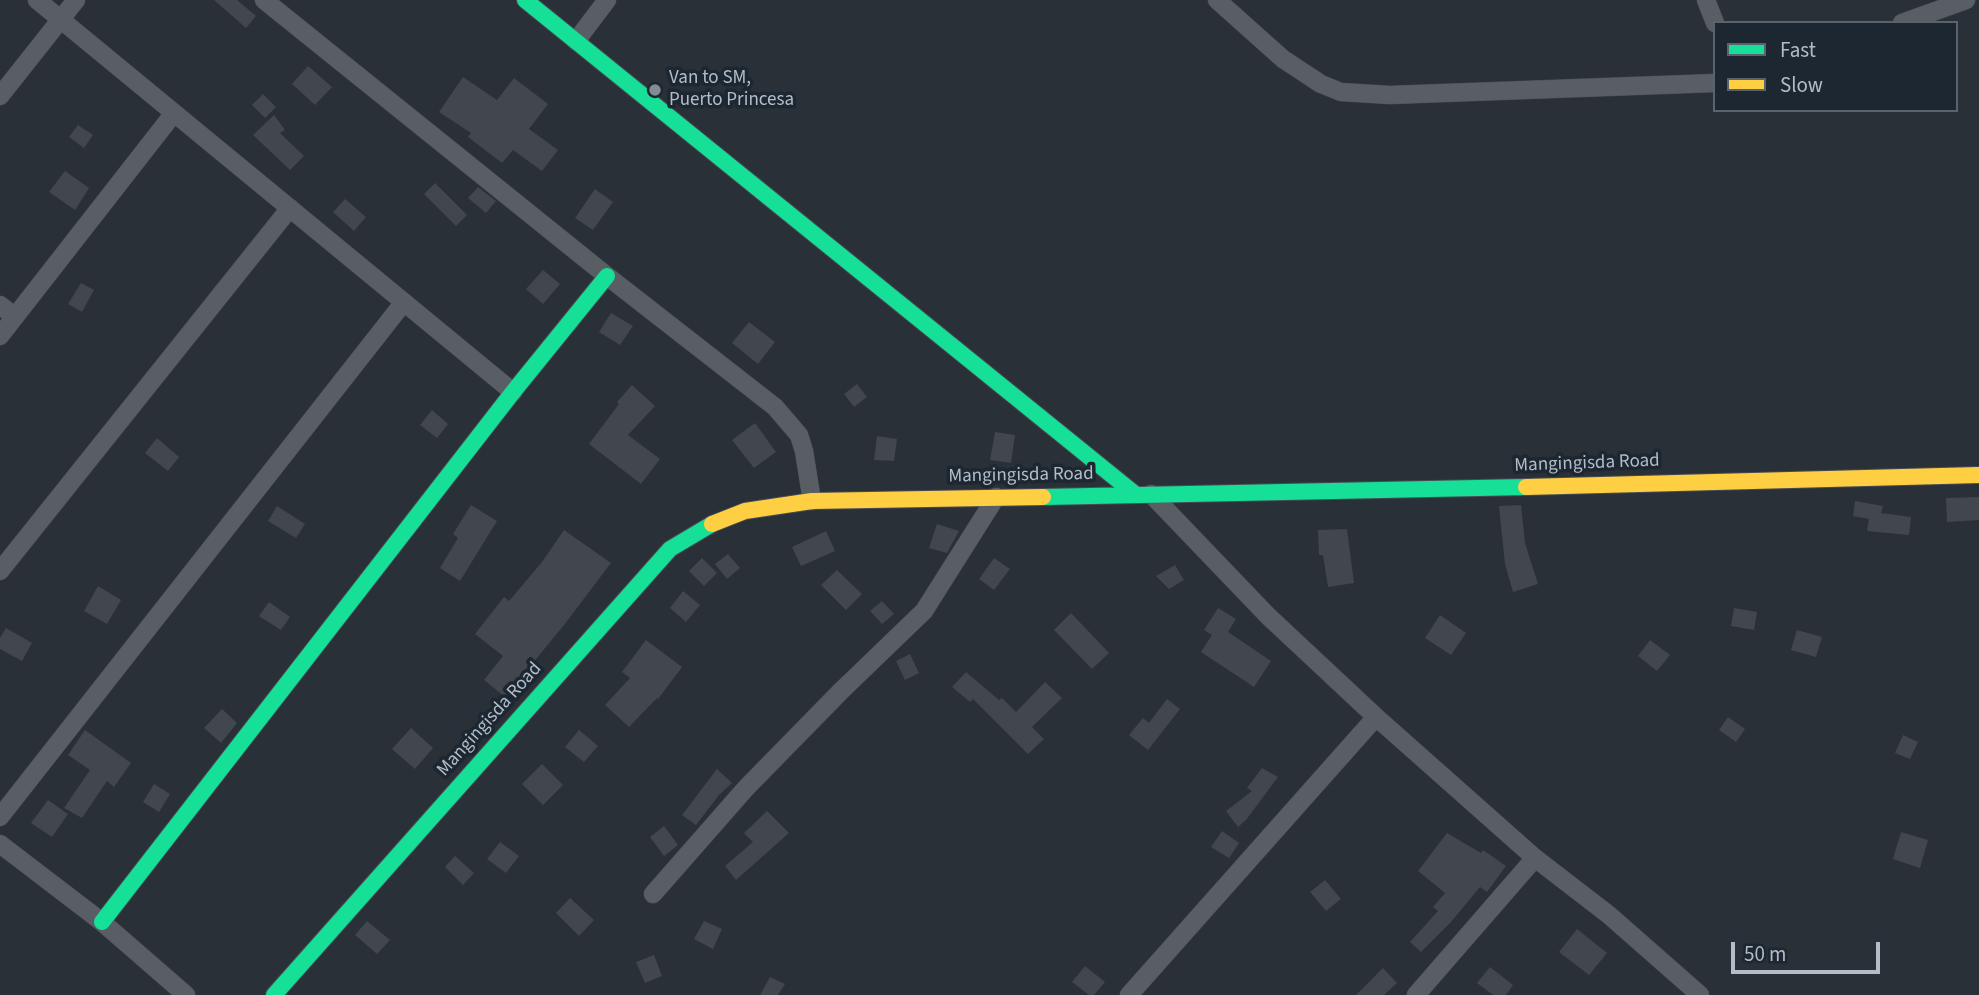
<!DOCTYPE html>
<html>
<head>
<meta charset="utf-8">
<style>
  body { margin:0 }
  #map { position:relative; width:1979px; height:995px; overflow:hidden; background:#293037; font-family:"Source Sans 3",sans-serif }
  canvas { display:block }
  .legend { position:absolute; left:1713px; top:21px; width:245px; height:91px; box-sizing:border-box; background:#1c2732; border:2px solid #58636e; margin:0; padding:9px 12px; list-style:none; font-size:21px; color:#b3bdc8 }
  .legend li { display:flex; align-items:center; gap:14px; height:35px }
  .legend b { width:35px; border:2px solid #58636e }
  .scale { position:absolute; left:1731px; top:942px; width:149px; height:32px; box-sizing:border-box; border:4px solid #b3bdc8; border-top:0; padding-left:9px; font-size:21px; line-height:24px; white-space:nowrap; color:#b3bdc8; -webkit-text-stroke:5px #1c2732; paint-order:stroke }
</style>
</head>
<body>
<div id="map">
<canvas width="1979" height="995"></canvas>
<ul class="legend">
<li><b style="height:9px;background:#16e098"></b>Fast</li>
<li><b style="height:9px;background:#ffcf43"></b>Slow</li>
</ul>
<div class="scale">50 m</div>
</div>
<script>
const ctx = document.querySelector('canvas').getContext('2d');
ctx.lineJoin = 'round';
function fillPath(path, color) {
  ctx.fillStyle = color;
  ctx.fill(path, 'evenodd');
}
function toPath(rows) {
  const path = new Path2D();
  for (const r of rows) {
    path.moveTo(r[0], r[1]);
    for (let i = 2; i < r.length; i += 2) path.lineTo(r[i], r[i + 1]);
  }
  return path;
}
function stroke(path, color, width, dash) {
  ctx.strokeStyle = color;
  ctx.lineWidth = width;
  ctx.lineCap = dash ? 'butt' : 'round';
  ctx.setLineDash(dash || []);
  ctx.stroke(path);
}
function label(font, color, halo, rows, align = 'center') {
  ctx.font = font + ' "Source Sans 3",sans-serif';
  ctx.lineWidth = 7;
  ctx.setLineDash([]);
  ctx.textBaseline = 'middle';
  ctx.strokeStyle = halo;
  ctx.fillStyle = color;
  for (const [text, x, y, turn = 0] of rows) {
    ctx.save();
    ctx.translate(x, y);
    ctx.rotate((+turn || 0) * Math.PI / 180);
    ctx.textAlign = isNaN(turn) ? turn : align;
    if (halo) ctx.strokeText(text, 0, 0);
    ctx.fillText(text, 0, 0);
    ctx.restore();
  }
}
const building = toPath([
  [214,0,237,0,256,16,246,28],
  [308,66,332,87,315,105,292,84],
  [463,77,497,100,514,78,548,104,529,129,558,150,542,171,513,150,502,163,468,137,471,133,439,112],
  [263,94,276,107,265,118,252,105],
  [274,115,285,130,280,133,304,156,290,170,253,135],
  [78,125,93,135,84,148,69,137],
  [65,171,89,188,75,210,49,192],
  [435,183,467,215,456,226,424,194],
  [478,187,496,201,486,213,468,198],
  [595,189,613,202,593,230,575,218],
  [345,199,366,217,354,231,333,212],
  [543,270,560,284,543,304,526,289],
  [81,283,94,290,82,312,68,304],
  [611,313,633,326,620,345,599,332],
  [749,322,775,342,758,364,732,343],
  [857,384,867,397,854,407,844,394],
  [632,385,655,406,628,435,660,459,641,484,589,444,619,404,617,402],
  [432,410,448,424,437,438,420,425],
  [755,423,776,452,754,468,732,440],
  [995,432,1015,435,1011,463,990,460],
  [877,436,897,439,894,461,874,460],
  [157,438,179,457,168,471,145,453],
  [1979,497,1979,520,1947,522,1946,498],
  [1855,501,1883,506,1881,513,1911,517,1909,535,1867,531,1869,519,1853,516],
  [471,505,497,521,460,581,440,568,458,538,453,534],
  [1521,505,1525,543,1538,584,1513,592,1505,564,1499,506],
  [277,506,305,524,296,538,268,521],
  [937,524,959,531,947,553,929,548],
  [1347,529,1354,583,1328,587,1323,555,1319,555,1318,530],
  [564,530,611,563,564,625,505,697,484,680,503,656,475,634,504,597,509,601,542,562],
  [826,531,835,551,801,566,792,547],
  [728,554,740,568,727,579,715,564],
  [702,558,717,573,704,586,689,571],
  [994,558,1010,569,994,590,979,579],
  [1175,565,1184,580,1169,589,1156,576],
  [837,570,862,594,846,610,821,585],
  [98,586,121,600,107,624,84,611],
  [683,591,700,605,686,622,670,608],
  [882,601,894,614,882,624,870,611],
  [269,602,290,617,281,630,259,616],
  [1218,608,1236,619,1228,632,1271,661,1254,687,1201,652,1212,635,1204,630],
  [1734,608,1757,612,1754,630,1731,626],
  [1071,613,1109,653,1092,669,1054,630],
  [1440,615,1466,633,1451,655,1425,638],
  [6,628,32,643,22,661,0,649,0,638],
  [1797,630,1822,637,1816,657,1791,650],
  [646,640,682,667,658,699,657,698,629,727,605,705,630,678,622,672],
  [1650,640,1670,655,1657,671,1638,656],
  [910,654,919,673,905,680,896,661],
  [966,672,999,700,1002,698,1016,712,1045,682,1062,698,1032,727,1044,739,1028,754,973,699,970,702,952,687],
  [1167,699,1180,709,1148,750,1129,735,1143,718,1149,723],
  [222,709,237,723,221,743,204,728],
  [1728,717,1745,729,1736,742,1719,730],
  [411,728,433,748,415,769,392,749],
  [85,730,131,763,114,787,107,781,82,818,64,808,90,770,68,755],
  [579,730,598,746,584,762,565,747],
  [1903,735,1918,742,1910,759,1895,753],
  [542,764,563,785,543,805,522,784],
  [1262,768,1278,777,1246,820,1238,827,1226,811,1252,791,1247,788],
  [717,769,732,783,719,795,696,825,682,815],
  [154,784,170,794,159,812,143,802],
  [48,800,68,814,52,837,31,823],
  [767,811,789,833,736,880,725,866,753,842,744,833],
  [664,826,678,845,664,856,650,837],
  [1222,831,1239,843,1229,858,1211,847],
  [1901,832,1928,840,1920,868,1893,859],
  [1447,833,1481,853,1483,850,1506,866,1487,892,1480,887,1451,922,1421,952,1410,942,1438,911,1433,907,1445,893,1418,871],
  [500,842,519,856,506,873,487,859],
  [455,856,474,873,463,885,445,867],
  [1325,880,1341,899,1326,911,1310,892],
  [570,898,594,920,579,936,556,913],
  [367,921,390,940,377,954,355,935],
  [704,921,722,929,713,949,694,939],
  [1577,929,1607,953,1589,975,1559,952],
  [654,955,662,976,645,983,636,962],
  [1085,966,1105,982,1094,995,1089,995,1072,982],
  [1490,967,1513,985,1506,995,1493,995,1477,983],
  [1383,968,1397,983,1384,995,1356,995],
  [770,977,785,984,778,995,760,995]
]);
const street = toPath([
  [37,0,513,392],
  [264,0,607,276,775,407,799,435,804,451,812,501],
  [1217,0,1283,59,1321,84,1341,92,1390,95,1715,83],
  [1706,0,1715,23],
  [1902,23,1966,0],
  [576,41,607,0],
  [0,96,76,0],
  [0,305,15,317],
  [0,336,174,113],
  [1151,494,1268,616,1376,717,1535,858,1609,915,1700,995],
  [0,571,290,208],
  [0,817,404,302],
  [0,844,102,922,186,995],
  [653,894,746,788,841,691,924,611,996,497],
  [1129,995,1376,717],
  [1416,995,1535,858]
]);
const fast = toPath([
  [525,0,1135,494],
  [1043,497,1526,487],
  [102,922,513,392,607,276],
  [274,995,670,549,712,524]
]);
const slow = toPath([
  [1526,487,1979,475],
  [712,524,745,511,812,501,1043,497]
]);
const markers = [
  [655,90,7,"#838c95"]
];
const poiNames = [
  ["Van to SM,",669,79],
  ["Puerto Princesa",669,101]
];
const streetNames = [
  ["Mangingisda Road",1587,464,-2],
  ["Mangingisda Road",1021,476,-1],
  ["Mangingisda Road",490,720,-48]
];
fillPath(building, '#41474d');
stroke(street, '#474c52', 19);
stroke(fast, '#474c52', 18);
stroke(slow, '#474c52', 18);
stroke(street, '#595e65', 18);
stroke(fast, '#16e098', 16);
stroke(slow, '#ffcf43', 16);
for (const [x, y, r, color] of markers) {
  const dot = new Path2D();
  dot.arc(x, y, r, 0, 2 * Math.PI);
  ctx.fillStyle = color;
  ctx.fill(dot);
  stroke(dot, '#1c2732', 2.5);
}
label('19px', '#b3bdc8', '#1c2732', poiNames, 'left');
label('19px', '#b3bdc8', '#1c2732', streetNames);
</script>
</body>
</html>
